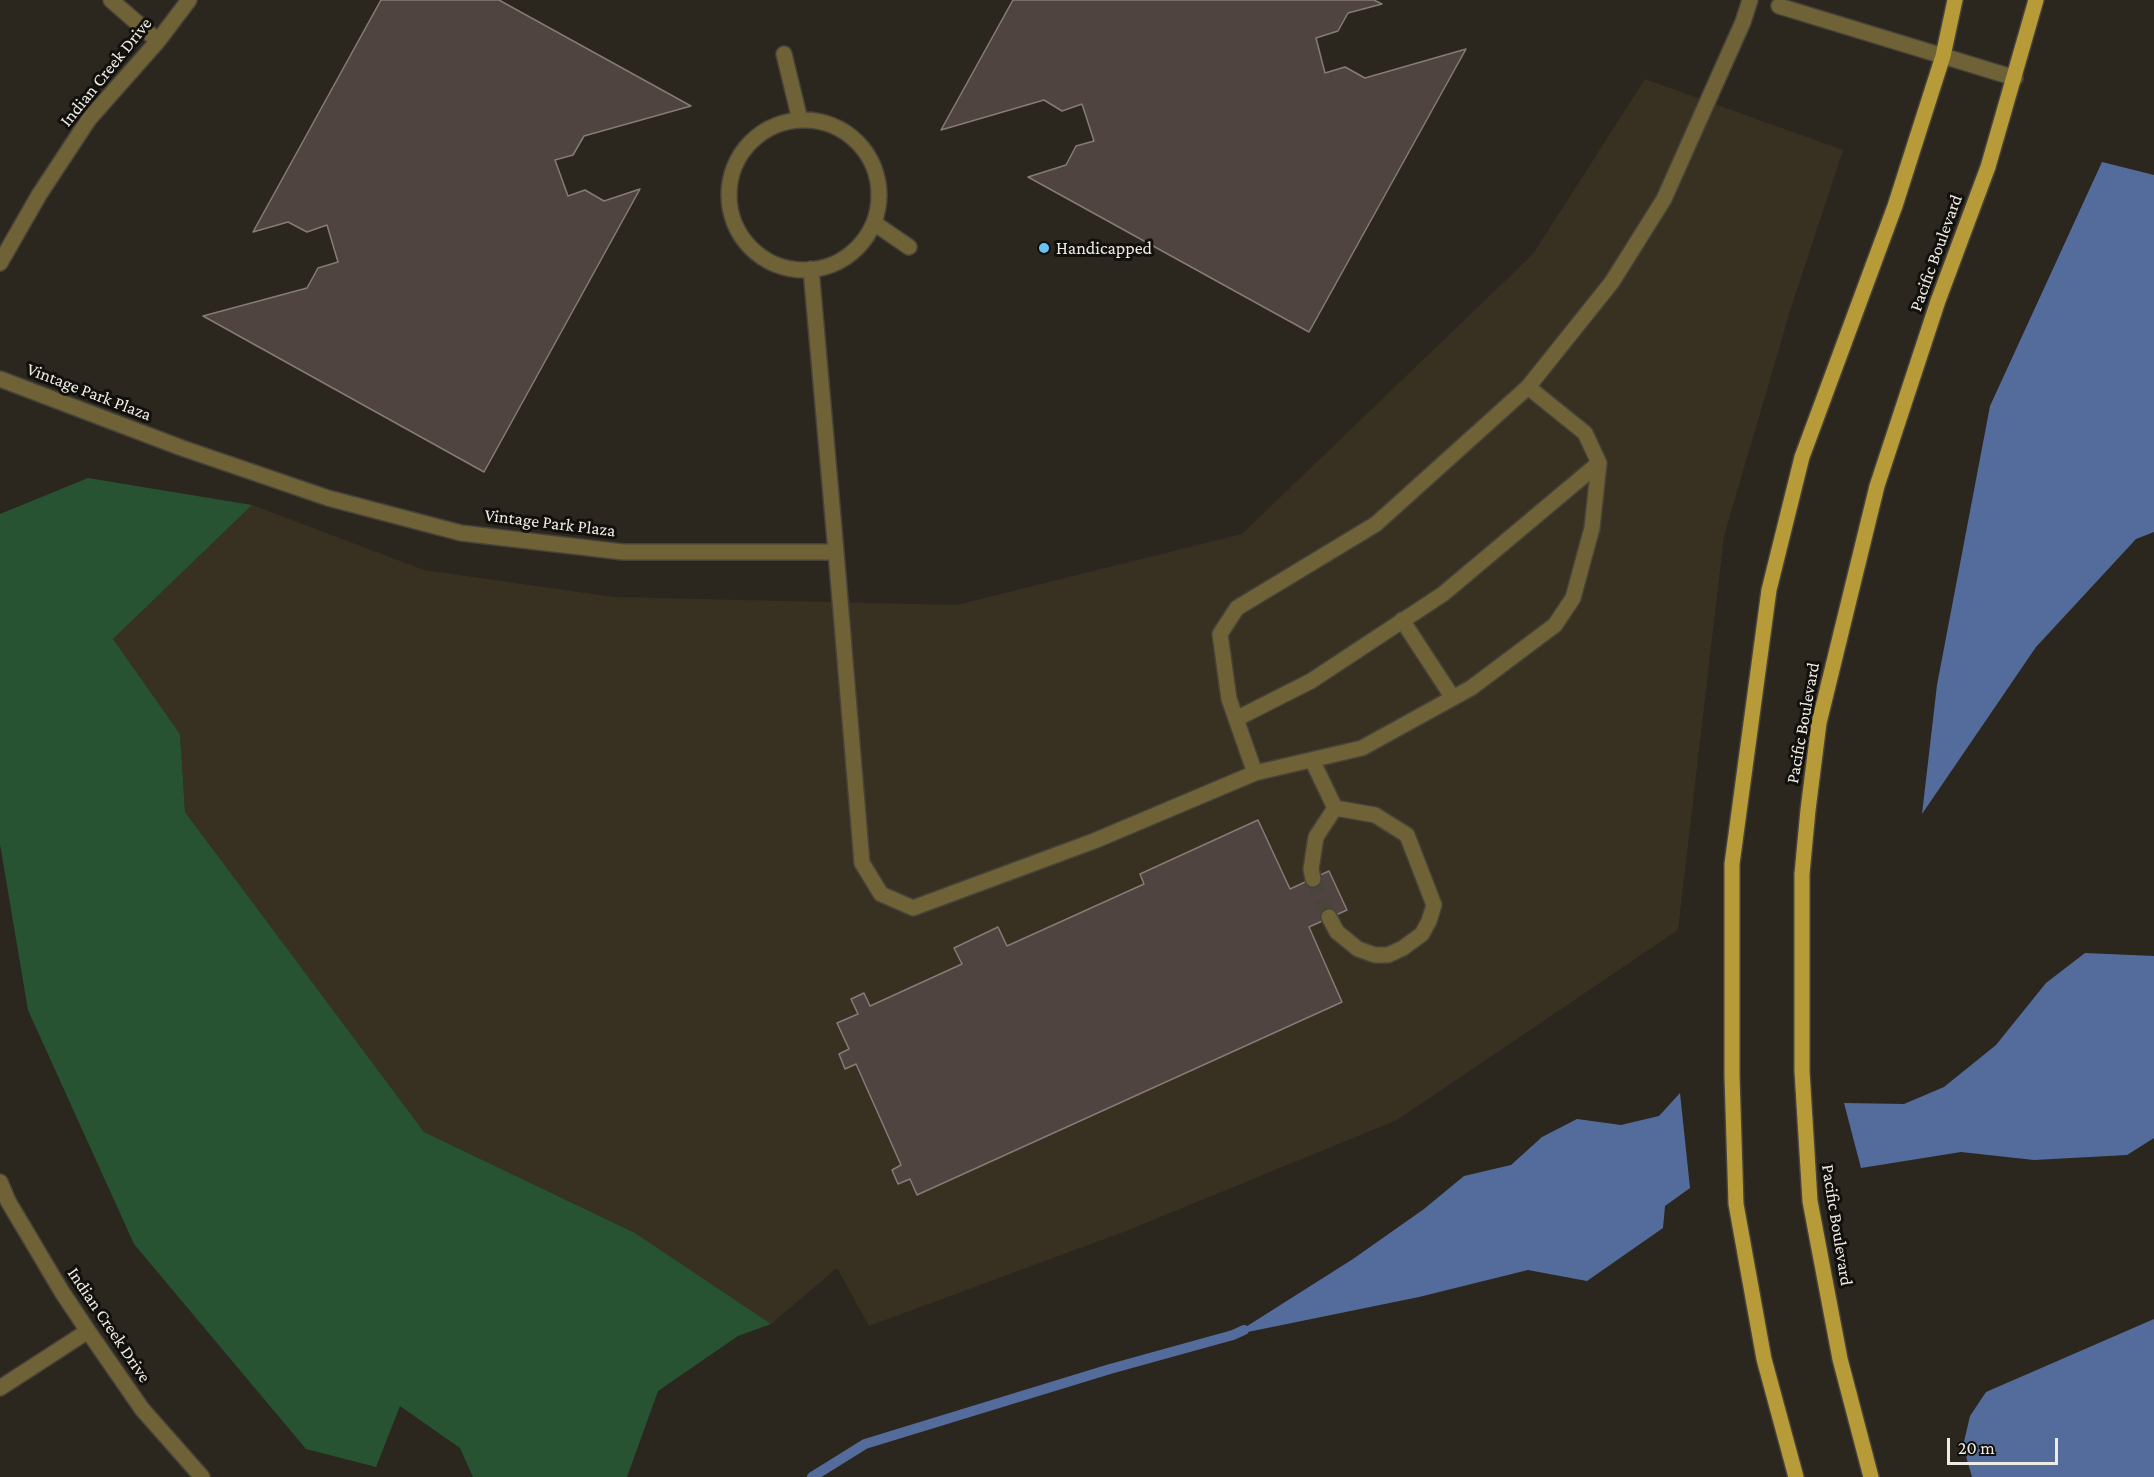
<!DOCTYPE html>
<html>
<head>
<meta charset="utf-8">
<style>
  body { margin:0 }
  #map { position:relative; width:2154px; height:1477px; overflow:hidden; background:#2c271e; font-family:"Crimson Pro",serif }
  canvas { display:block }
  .scale { position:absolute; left:1947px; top:1438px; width:111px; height:27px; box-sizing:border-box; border:3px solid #eeebe5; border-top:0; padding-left:8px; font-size:18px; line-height:21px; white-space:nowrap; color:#eeebe5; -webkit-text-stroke:4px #12100c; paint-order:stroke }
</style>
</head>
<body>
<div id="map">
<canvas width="2154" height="1477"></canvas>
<div class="scale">20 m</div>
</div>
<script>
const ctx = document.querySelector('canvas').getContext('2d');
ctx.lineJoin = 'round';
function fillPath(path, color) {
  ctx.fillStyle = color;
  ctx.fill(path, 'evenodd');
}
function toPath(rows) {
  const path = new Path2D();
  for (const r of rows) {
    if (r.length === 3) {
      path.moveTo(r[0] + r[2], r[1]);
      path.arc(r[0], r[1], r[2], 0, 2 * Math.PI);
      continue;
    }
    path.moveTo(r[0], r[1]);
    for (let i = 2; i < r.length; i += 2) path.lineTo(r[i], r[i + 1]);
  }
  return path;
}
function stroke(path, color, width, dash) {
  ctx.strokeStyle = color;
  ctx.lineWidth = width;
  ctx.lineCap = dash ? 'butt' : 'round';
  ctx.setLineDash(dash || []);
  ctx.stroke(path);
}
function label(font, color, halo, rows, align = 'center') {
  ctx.font = font + ' "Crimson Pro",serif';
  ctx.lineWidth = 6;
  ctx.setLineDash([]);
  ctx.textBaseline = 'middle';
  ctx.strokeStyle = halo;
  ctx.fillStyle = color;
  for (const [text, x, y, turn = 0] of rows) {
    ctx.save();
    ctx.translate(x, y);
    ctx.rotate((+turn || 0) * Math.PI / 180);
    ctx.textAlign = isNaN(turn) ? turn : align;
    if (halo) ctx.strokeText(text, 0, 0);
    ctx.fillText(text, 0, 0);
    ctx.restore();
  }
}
const built = toPath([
  [1645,79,1843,150,1791,308,1724,536,1678,930,1397,1120,1126,1231,869,1326,837,1268,771,1324,635,1233,424,1132,185,812,180,734,113,639,252,505,424,570,614,597,957,605,1242,534,1533,254]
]);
const green = toPath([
  [88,478,252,505,113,639,180,734,185,812,424,1132,635,1233,771,1324,738,1336,658,1391,627,1477,473,1477,460,1448,400,1406,376,1467,306,1449,134,1244,28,1010,0,844,0,514]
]);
const water = toPath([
  [2102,162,2154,175,2154,532,2136,539,2036,647,1922,814,1937,685,1990,406],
  [2085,953,2154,956,2154,1138,2127,1155,2034,1160,1961,1152,1861,1168,1844,1103,1904,1104,1944,1087,1996,1045,2046,983],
  [1680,1093,1690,1188,1665,1206,1663,1228,1587,1281,1528,1270,1419,1297,1233,1335,1353,1259,1424,1209,1464,1176,1511,1165,1542,1137,1577,1119,1621,1125,1659,1116],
  [2154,1319,2154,1477,1972,1477,1963,1446,1970,1416,1986,1392]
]);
const stream = toPath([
  [812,1477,865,1444,1110,1369,1233,1335,1244,1330]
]);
const building = toPath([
  [381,0,499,0,691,106,584,136,573,155,555,160,568,196,585,190,604,201,640,189,484,472,203,316,307,288,318,268,338,262,327,225,307,232,288,222,253,232,381,0],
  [1013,0,1374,0,1382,4,1348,13,1338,31,1316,38,1325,73,1345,67,1365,78,1466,49,1309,332,1028,177,1066,165,1076,146,1094,141,1082,104,1062,111,1044,100,941,130,1013,0],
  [1258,820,1290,889,1329,871,1347,910,1309,927,1342,1002,917,1195,910,1179,898,1184,892,1170,901,1165,856,1064,845,1069,839,1054,849,1049,837,1023,858,1014,851,999,864,993,870,1006,962,964,954,948,998,927,1007,946,1144,884,1140,874,1258,820]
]);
const minorTunnel = toPath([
  [1313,879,1329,917]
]);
const minor = toPath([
  [111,0,158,41],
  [1779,6,2015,78],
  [784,54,800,120],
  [804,195,75],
  [874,223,909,247],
  [0,263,39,195,89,119,158,41,189,0],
  [0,379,182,448,328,498,461,533,623,552,836,552,811,269],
  [836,552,862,863,881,894,913,908,1094,841,1255,773,1362,748,1471,688,1555,625,1573,598,1592,528,1599,463,1585,433,1528,387,1612,282,1664,199,1743,22,1750,0],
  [1402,620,1453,698],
  [1236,719,1311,681,1443,594,1599,463],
  [1312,760,1335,808,1375,815,1407,835,1434,905,1429,921,1422,934,1403,948,1388,955,1375,955,1358,949,1337,932,1329,917],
  [1255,773,1229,699,1220,634,1237,608,1376,524,1528,387],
  [1313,879,1311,869,1316,837,1335,808],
  [0,1182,8,1201,62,1292,88,1331,142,1409,202,1477],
  [0,1388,88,1331]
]);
const major = toPath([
  [1796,1477,1764,1359,1736,1204,1732,1076,1732,864,1769,590,1802,457,1895,206,1943,56,1955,0],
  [1871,1477,1840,1359,1810,1201,1802,1071,1802,874,1808,810,1819,723,1877,486,1938,301,1988,167,2036,0]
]);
const markers = [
  [1044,248,6,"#69c3f1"]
];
const streetNames = [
  ["Indian Creek Drive",106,72,-51],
  ["Pacific Boulevard",1936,253,-70],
  ["Vintage Park Plaza",89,392,21],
  ["Vintage Park Plaza",550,523,7],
  ["Pacific Boulevard",1803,723,-80],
  ["Pacific Boulevard",1837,1225,81],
  ["Indian Creek Drive",109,1325,56]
];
const poiNames = [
  ["Handicapped",1056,248]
];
fillPath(built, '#383021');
fillPath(green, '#275333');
fillPath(water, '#546c9b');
stroke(stream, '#546c9b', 10);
fillPath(building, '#504441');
stroke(building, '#887a77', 1.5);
stroke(minorTunnel, '#49443c', 15, [15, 8]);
stroke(minor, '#47423a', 18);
stroke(major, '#47423a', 18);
stroke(minor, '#6f6237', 15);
stroke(major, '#b79b39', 15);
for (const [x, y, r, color] of markers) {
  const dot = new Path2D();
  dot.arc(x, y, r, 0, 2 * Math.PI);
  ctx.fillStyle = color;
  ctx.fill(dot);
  stroke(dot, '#12100c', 2);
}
label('18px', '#eeebe5', '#12100c', streetNames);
label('18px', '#eeebe5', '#12100c', poiNames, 'left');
</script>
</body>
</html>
